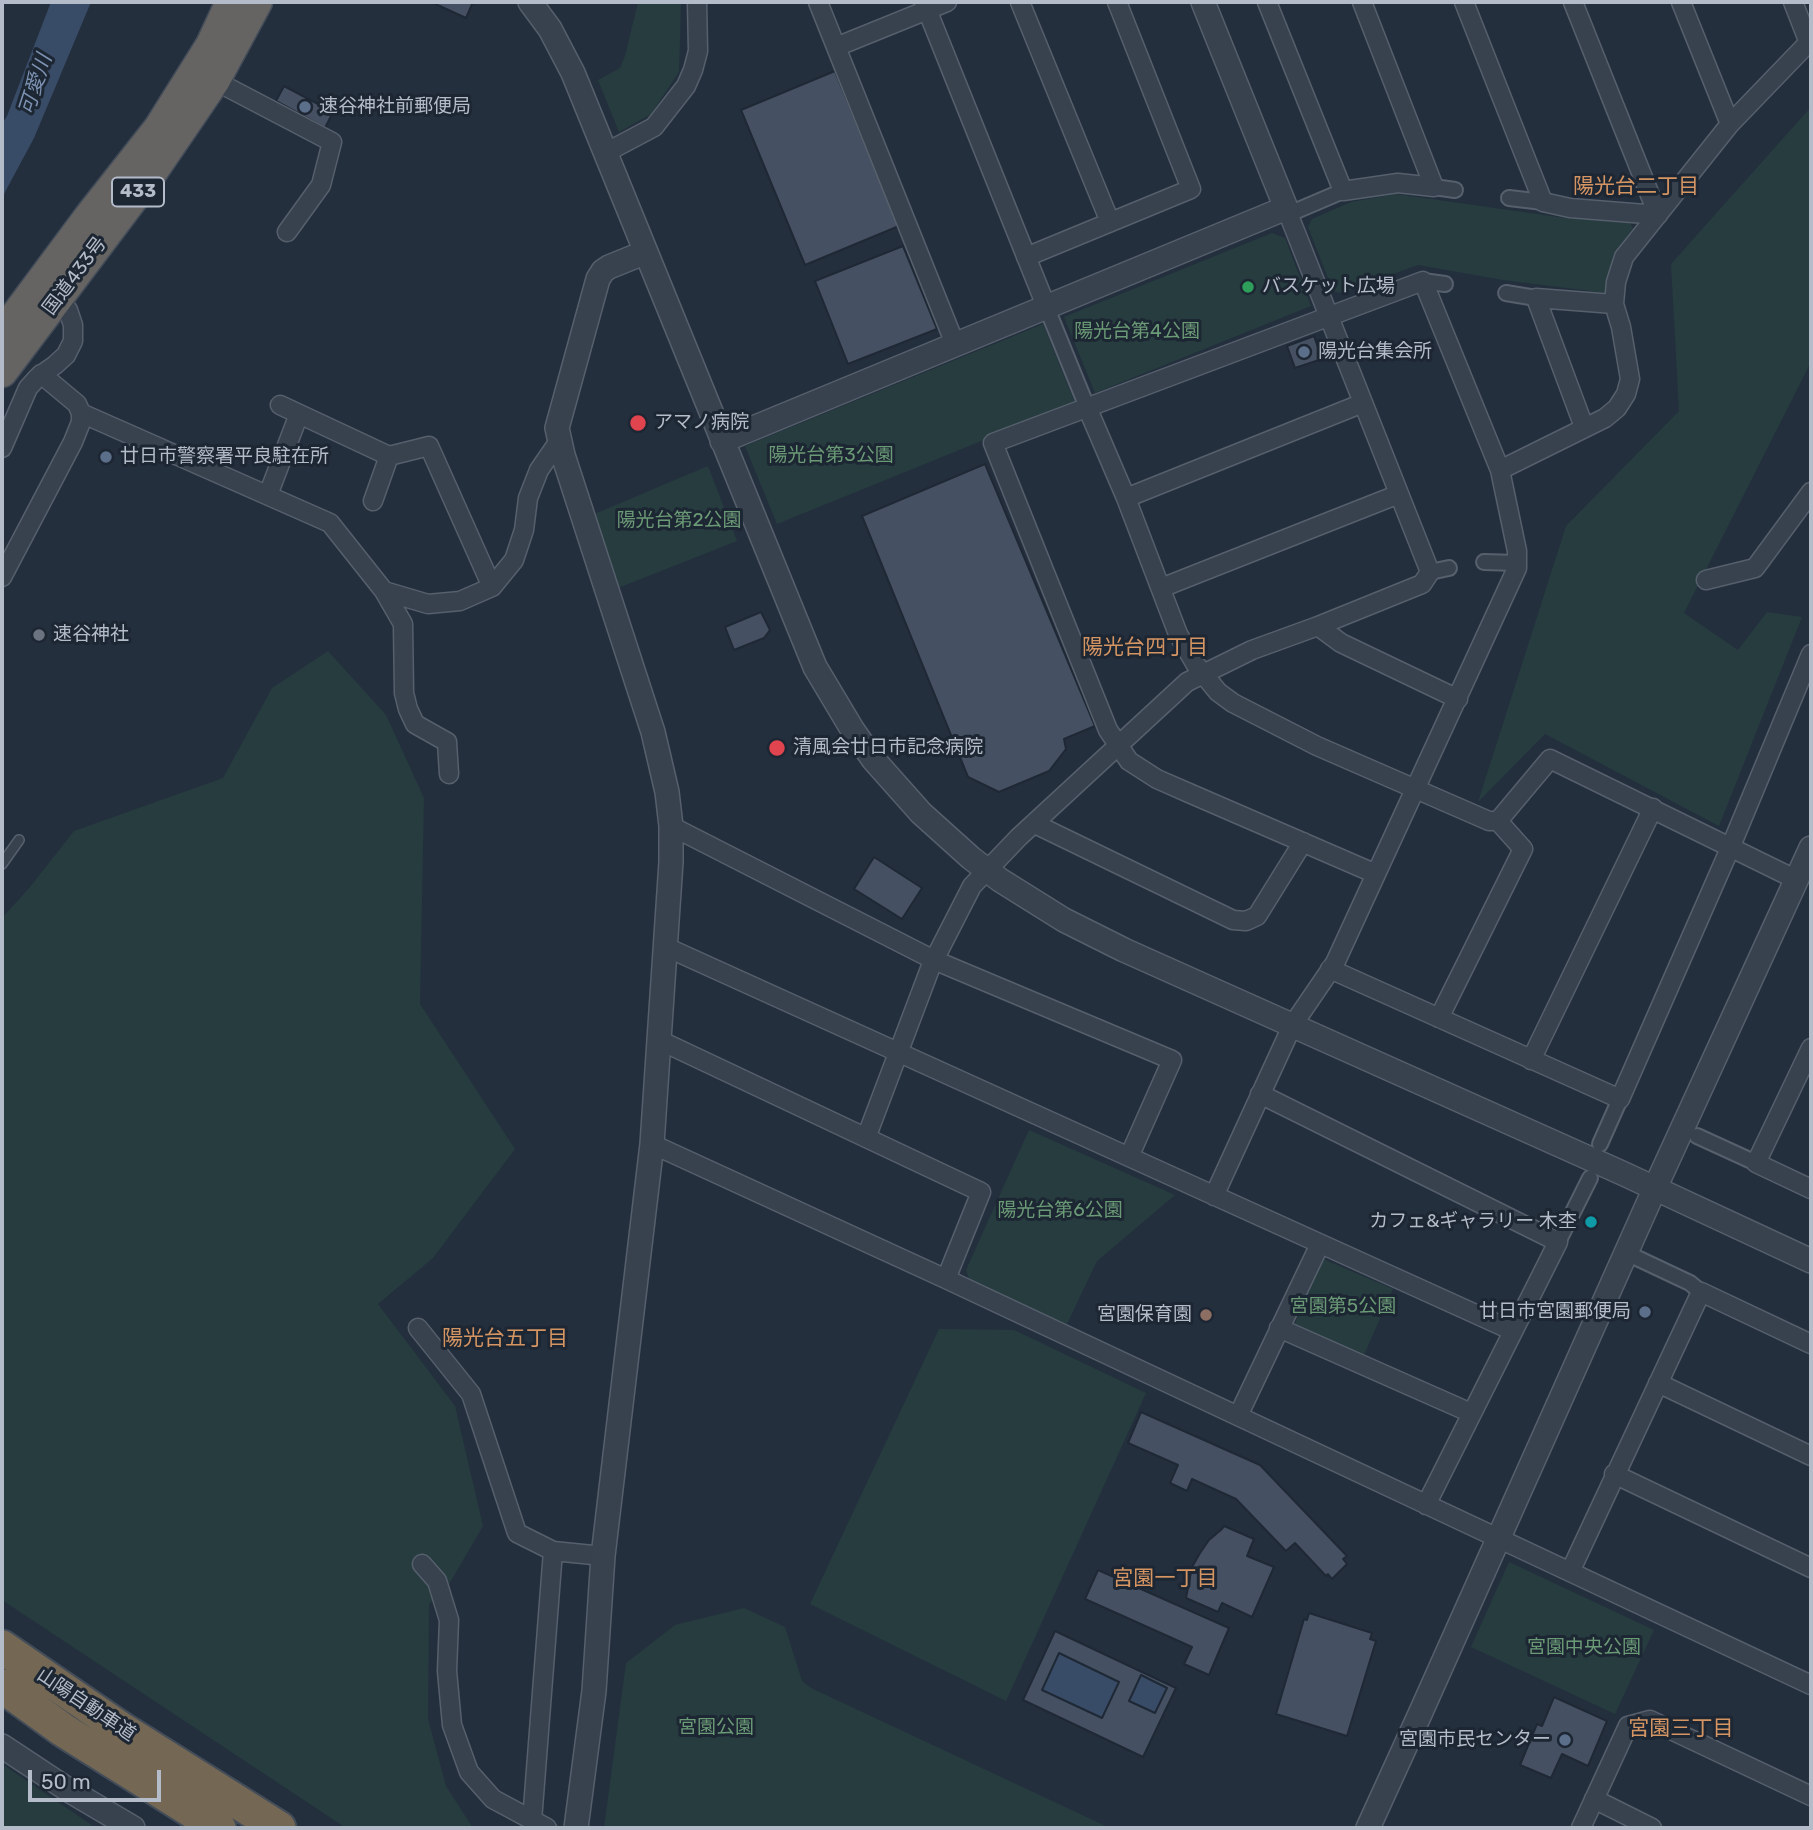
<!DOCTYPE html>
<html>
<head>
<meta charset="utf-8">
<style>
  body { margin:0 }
  #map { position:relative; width:1813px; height:1830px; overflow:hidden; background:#242f3e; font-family:Rubik,sans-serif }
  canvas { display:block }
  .frame { position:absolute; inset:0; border:4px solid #b4bcc9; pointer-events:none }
  .scale { position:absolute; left:28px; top:1770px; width:133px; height:32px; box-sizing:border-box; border:4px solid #b4bcc9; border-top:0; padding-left:9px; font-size:21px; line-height:24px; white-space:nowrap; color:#b4bcc9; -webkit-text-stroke:5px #1d2633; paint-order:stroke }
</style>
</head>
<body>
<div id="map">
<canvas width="1813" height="1830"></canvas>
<div class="frame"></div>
<div class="scale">50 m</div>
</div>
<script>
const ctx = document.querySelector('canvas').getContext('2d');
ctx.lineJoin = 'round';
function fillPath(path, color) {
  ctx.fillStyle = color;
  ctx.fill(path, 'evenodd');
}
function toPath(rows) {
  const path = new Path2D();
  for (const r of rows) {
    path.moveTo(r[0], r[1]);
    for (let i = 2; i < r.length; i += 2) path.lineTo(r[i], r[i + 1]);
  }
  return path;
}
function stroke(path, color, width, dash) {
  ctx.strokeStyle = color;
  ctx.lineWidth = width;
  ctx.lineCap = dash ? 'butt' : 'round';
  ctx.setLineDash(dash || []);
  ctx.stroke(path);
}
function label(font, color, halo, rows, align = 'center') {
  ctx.font = font + ' Rubik,"Noto Sans JP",sans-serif';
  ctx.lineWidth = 6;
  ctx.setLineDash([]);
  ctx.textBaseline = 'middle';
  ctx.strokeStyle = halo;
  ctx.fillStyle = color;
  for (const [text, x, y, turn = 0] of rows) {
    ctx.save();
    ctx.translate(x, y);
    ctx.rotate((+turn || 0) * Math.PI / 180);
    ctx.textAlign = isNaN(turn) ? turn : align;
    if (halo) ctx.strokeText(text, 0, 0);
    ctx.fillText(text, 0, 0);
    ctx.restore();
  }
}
const green = toPath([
  [638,2,681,2,679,72,651,114,619,132,598,80,620,68,625,56],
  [1811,107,1811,362,1684,613,1738,650,1767,612,1802,617,1719,826,1545,734,1478,802,1566,526,1679,411,1671,264],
  [1396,194,1565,218,1630,223,1633,228,1613,255,1606,293,1503,280,1418,265,1341,293,1333,291,1308,227,1312,219,1351,202],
  [1272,233,1285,238,1311,306,1095,393,1064,317],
  [1043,324,1075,403,777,524,745,446],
  [708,466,737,541,618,588,592,515],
  [328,651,386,715,424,798,420,1004,515,1149,433,1258,378,1304,455,1406,483,1526,448,1586,429,1604,428,1719,446,1786,473,1828,346,1828,2,1600,2,918,30,887,74,831,223,778,272,688],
  [1029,1130,1175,1195,1097,1261,1067,1324,970,1282,966,1270],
  [1323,1259,1393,1289,1364,1355,1294,1325],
  [939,1329,1014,1330,1146,1393,1006,1701,810,1604],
  [1509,1562,1654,1630,1615,1714,1471,1647],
  [744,1608,785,1627,802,1681,811,1688,1110,1828,604,1828,626,1663,675,1625],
  [2,1764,96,1828,2,1828]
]);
const water = toPath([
  [51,2,91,2,34,138,5,192,2,201,2,124,7,116],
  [1059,1653,1119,1682,1102,1718,1042,1690],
  [1141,1675,1167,1688,1155,1713,1129,1701]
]);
const building = toPath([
  [431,2,473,2,466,18,431,2],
  [835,71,899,226,805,265,741,110,835,71],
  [284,86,333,112,325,128,276,101,284,86],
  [903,246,937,329,848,364,815,281,903,246],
  [1314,336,1322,359,1295,368,1287,346,1314,336],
  [985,464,1095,726,1064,739,1066,749,1049,771,999,792,968,777,862,516,985,464],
  [761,612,770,630,764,638,734,650,725,627,761,612],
  [874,857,922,888,902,919,854,889,874,857],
  [1141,1412,1260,1465,1347,1556,1343,1559,1347,1564,1332,1579,1328,1574,1326,1576,1295,1543,1286,1551,1236,1499,1192,1479,1187,1491,1170,1483,1178,1465,1128,1443,1141,1412],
  [1224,1526,1254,1539,1247,1556,1274,1567,1252,1617,1222,1603,1218,1612,1186,1598,1192,1567,1200,1553,1209,1540,1222,1529,1224,1526],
  [1098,1570,1229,1628,1209,1675,1184,1664,1192,1647,1085,1599,1098,1570],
  [1309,1613,1372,1633,1370,1639,1376,1641,1347,1736,1276,1714,1304,1619,1307,1620,1309,1613],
  [1055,1631,1176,1688,1143,1757,1023,1700,1055,1631],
  [1059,1653,1119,1682,1102,1718,1042,1690,1059,1653],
  [1141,1675,1167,1688,1155,1713,1129,1701,1141,1675],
  [1554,1697,1607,1721,1588,1766,1562,1754,1551,1778,1520,1765,1537,1724,1542,1726,1554,1697]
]);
const service = toPath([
  [2,864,19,840]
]);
const pedestrian = toPath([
  [1434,187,1455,190],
  [1509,198,1543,202],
  [1289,214,1343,191],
  [1423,281,1445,284],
  [1506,293,1536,298],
  [1046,306,1087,407],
  [1484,562,1517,563],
  [1430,572,1449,568],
  [1697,1136,1756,1163],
  [1600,1144,1620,1099],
  [1558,1242,1590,1178],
  [1637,1258,1690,1283,1701,1292]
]);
const minor = toPath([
  [818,2,955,344],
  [924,2,1046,306],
  [1020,2,1110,222],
  [1267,2,1343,191,1398,183,1434,187,1362,2],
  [1464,2,1543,202,1570,208,1658,215,1573,2],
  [1681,2,1730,124],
  [1793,2,1809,43],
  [836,47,947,2],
  [227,87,332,142,321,185,287,232],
  [605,153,654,127,686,86,693,70,698,51,697,2],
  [1026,257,1191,189,1117,2],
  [280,405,389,456,429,446,492,587],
  [1087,407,1126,498,1178,634,1196,665,1218,692,1233,703,1317,746,1489,821,1498,821,1550,759,1797,880],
  [81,413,330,523,384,591,403,624,404,693,408,709,415,724,447,742,449,774],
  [1584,427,1536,298,1614,304],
  [2,448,28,388,38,377,55,365,66,355,73,341,73,325,68,310,51,293],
  [268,495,299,414],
  [1126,498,1363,403],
  [373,501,389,456],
  [2,577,73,442,81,422,81,413,77,404,41,374],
  [1706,580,1755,568,1811,492],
  [1161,588,1399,494],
  [384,591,428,604,460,601,492,587,514,560,524,530,528,498,539,470,559,441],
  [1318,626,1341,643,1458,699],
  [1035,824,1233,920,1246,921,1257,916,1303,842],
  [671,826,934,960,1172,1060,1129,1157],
  [1376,874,1189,793,1157,779,1129,761,1108,730,993,443,1423,281,1500,470],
  [666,947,1513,1331],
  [1330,969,1620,1099,1731,846,1811,654],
  [1439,1018,1523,849,1498,821],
  [659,1040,981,1192,946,1279],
  [1811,1048,1756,1163,1811,1189],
  [1531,1060,1653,808],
  [1260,1094,1558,1242,1426,1505],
  [866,1138,931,966,972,886,1019,837,1187,682,1252,650,1318,626,1422,584,1430,572,1286,208],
  [652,1144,946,1279,1811,1685],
  [1214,1196,1292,1026,1335,963,1517,568,1517,551,1500,470,1605,418,1617,408,1626,394,1630,379,1621,327,1614,304,1616,282,1624,257,1730,124,1811,40],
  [418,1328,471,1394,517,1533,553,1551,603,1556],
  [1279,1328,1471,1413],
  [1658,1383,1811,1456],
  [1238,1416,1320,1244],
  [1614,1474,1811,1568],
  [422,1564,437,1581,449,1620,447,1671,452,1725,469,1772,493,1799,547,1828],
  [1570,1572,1701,1292,1811,1344],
  [1594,1799,1652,1828],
  [532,1821,553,1551],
  [1581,1828,1628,1726,1650,1720,1811,1796]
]);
const tertiary = toPath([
  [530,2,550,29,573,73,815,667,852,729,873,759,921,813,971,858,1000,880,1064,920,1124,950,1622,1173,1811,1261],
  [722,441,1286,208,1203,2],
  [2,1746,67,1789,133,1828],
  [576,1828,594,1691,603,1556,652,1144,671,862,671,826,667,792,653,732,563,455,557,428,598,279,603,271,609,267,646,252],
  [1368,1828,1420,1714,1655,1188,1811,848]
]);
const trunk = toPath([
  [2,334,89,217,159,128,211,45,231,2],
  [2,372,146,181,215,80,257,2]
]);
const motorway = toPath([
  [2,1647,123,1730,279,1828],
  [2,1686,63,1730,219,1828]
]);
const markers = [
  [305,107,7,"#5c6f8a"],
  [1248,287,7,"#2e9e5b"],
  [1304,352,7,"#5c6f8a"],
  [638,423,9,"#e0444e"],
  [106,457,7,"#5c6f8a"],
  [39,635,7,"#6b7280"],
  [777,748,9,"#e0444e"],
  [1591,1222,7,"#0f9aa8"],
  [1645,1312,7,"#5c6f8a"],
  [1206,1315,7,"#8d6e63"],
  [1565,1740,7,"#5c6f8a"]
];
const shields = [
  [138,192,52]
];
const shieldNames = [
  ["433",138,192]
];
const poiNames = [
  ["速谷神社前郵便局",319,107],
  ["バスケット広場",1262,287],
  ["陽光台集会所",1318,352],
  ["アマノ病院",654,423],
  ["廿日市警察署平良駐在所",120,457],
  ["速谷神社",53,635],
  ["清風会廿日市記念病院",793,748],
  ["カフェ&ギャラリー 木杢",1577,1222,"right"],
  ["廿日市宮園郵便局",1631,1312,"right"],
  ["宮園保育園",1192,1315,"right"],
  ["宮園市民センター",1551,1740,"right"]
];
const streetNames = [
  ["国道433号",75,276,-53],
  ["山陽自動車道",86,1705,34]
];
const parkNames = [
  ["陽光台第4公園",1137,332],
  ["陽光台第3公園",831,456],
  ["陽光台第2公園",679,521],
  ["陽光台第6公園",1060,1211],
  ["宮園第5公園",1343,1307],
  ["宮園中央公園",1584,1648],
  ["宮園公園",716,1728]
];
const waterNames = [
  ["可愛川",36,85,-72]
];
const neighbourhoodNames = [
  ["陽光台二丁目",1636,187],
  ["陽光台四丁目",1145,648],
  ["陽光台五丁目",505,1339],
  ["宮園一丁目",1165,1579],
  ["宮園三丁目",1681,1729]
];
fillPath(green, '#263c3f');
fillPath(water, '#394c67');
fillPath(building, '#455162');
stroke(building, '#1f2835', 2);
stroke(service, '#565f6c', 12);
stroke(pedestrian, '#565f6c', 18);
stroke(minor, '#565f6c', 21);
stroke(tertiary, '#565f6c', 26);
stroke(trunk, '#434c59', 33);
stroke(motorway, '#434c59', 37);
stroke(service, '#38414e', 9);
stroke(pedestrian, '#38414e', 14);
stroke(minor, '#38414e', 18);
stroke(tertiary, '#38414e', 23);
stroke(trunk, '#656462', 30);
stroke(motorway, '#746855', 33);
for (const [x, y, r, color] of markers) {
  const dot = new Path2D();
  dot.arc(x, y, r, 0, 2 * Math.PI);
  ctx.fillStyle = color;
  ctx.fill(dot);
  stroke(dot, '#1d2633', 2.5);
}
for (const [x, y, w] of shields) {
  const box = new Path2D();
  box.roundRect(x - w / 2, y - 14.5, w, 29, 5);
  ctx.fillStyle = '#1d2633';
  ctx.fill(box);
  stroke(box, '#b4bcc9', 2);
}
label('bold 18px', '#b4bcc9', null, shieldNames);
label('19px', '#b4bcc9', '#1d2633', poiNames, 'left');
label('19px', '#b4bcc9', '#1d2633', streetNames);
label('19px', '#6b9a76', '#1d2633', parkNames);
label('italic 21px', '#7c92b1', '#1d2633', waterNames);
label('21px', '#d59563', '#1d2633', neighbourhoodNames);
</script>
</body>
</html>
